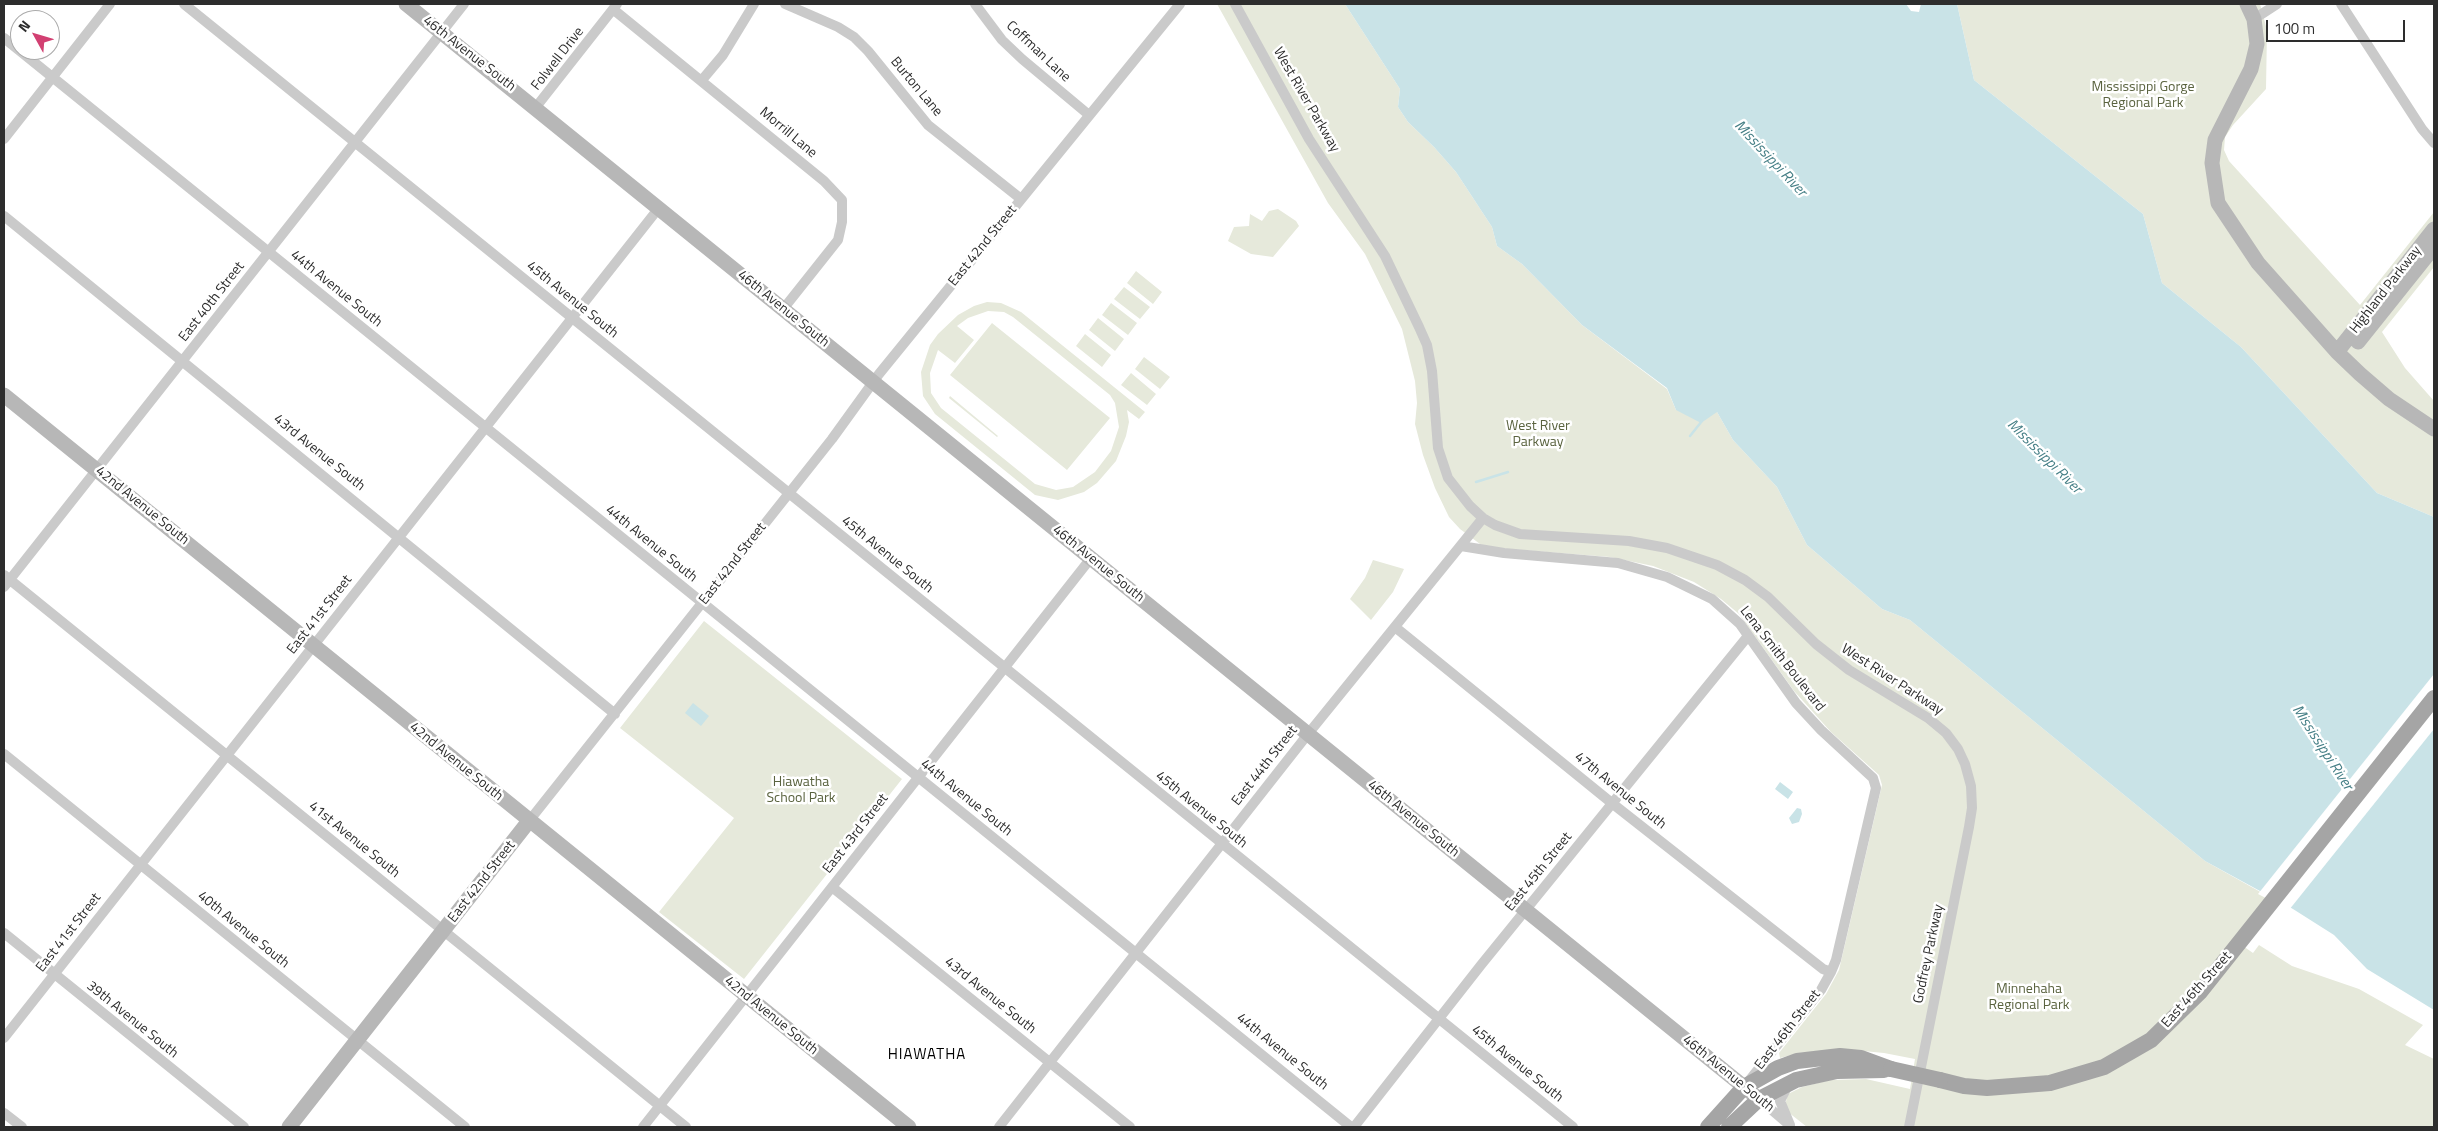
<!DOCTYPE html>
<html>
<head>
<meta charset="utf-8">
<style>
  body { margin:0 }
  #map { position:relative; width:2438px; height:1131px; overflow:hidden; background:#fff; font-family:"Titillium Web",sans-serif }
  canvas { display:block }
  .frame { position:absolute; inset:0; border:5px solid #2d2d2d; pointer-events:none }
  .north { position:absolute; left:10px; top:10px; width:50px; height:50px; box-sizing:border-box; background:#fff; border:1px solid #ababab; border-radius:50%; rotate:309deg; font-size:14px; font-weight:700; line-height:20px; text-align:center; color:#2d2d2d }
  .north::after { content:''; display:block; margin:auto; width:18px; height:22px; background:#d24072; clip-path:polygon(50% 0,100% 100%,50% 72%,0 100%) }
  .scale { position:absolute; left:2266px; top:20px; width:139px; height:22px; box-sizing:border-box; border:2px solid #2d2d2d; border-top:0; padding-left:6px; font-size:15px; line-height:18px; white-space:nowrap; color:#2d2d2d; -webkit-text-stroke:4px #fff; paint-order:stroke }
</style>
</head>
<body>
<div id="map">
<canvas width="2438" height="1131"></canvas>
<div class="frame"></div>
<div class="north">N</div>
<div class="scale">100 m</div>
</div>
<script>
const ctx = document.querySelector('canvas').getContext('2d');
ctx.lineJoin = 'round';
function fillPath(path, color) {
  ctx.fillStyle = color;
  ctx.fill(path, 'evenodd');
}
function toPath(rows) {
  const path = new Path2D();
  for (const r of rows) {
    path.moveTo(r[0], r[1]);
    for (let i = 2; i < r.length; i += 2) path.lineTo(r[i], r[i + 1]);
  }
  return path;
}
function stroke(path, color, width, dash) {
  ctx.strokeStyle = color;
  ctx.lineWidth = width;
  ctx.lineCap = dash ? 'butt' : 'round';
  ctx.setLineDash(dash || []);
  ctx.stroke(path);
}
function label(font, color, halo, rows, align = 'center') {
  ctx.font = font + ' "Titillium Web",sans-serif';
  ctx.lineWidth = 5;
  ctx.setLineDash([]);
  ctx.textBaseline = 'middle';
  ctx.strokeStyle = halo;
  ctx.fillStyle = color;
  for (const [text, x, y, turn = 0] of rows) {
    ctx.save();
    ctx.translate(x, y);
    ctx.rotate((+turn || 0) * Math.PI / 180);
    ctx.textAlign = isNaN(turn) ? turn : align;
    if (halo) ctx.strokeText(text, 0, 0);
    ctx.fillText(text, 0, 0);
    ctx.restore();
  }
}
const green = toPath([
  [1217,4,1345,4,1400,89,1398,107,1408,122,1434,147,1456,172,1492,227,1497,246,1522,264,1582,325,1667,389,1676,410,1717,412,1733,440,1777,487,1807,545,1882,609,1910,620,2205,861,2273,899,2236,941,2253,953,2259,945,2292,966,2359,989,2423,1025,2405,1045,2434,1059,2434,1127,1807,1127,1788,1112,1785,1105,1788,1094,1802,1087,1830,1080,1866,1079,1910,1089,1915,1059,1884,1053,1842,1049,1799,1053,1780,1058,1779,1053,1826,994,1839,970,1882,785,1879,775,1831,732,1794,691,1739,614,1721,599,1694,582,1653,566,1610,557,1484,547,1460,529,1449,517,1435,488,1423,455,1415,424,1417,403,1415,381,1402,329,1365,254,1328,203],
  [1957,4,2260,4,2267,30,2266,89,2233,125,2225,137,2224,150,2229,161,2360,305,2434,212,2434,267,2382,332,2405,368,2434,401,2434,517,2377,493,2241,347,2162,283,2143,214,1974,80],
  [1278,209,1296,221,1299,226,1273,257,1251,254,1228,241,1234,227,1249,226,1250,214,1262,221,1269,211],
  [1136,271,1162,292,1153,304,1127,283],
  [1124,287,1150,307,1140,319,1114,299],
  [987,302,1001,303,1021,312,1145,412,1139,419,1127,410,1129,422,1126,436,1116,461,1097,483,1084,492,1058,500,1035,495,935,414,923,396,921,372,930,345,938,334,958,315,974,306],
  [988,311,1004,312,1013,317,1110,395,1115,403,1119,427,1111,451,1095,472,1073,487,1056,490,1035,484,941,408,931,393,930,373,938,350,955,363,974,340,957,326,968,318],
  [1111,303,1137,323,1128,335,1102,315],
  [1098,318,1124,339,1115,351,1089,330],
  [992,323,1110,418,1067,470,950,375],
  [1085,334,1111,355,1102,367,1076,346],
  [1144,357,1170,377,1160,389,1135,369],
  [1131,373,1156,394,1147,405,1121,385],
  [950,396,998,436,997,437,949,398],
  [1373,560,1404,569,1393,592,1371,620,1350,599,1365,578],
  [704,621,902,779,744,979,659,912,734,818,620,728]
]);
const water = toPath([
  [1345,4,1906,4,1911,11,1919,12,1921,4,1957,4,1974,80,2143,214,2162,283,2241,347,2377,493,2434,517,2434,1010,2367,969,2334,935,2293,909,2205,861,1910,620,1882,609,1807,545,1777,487,1733,440,1717,412,1701,423,1676,410,1667,388,1582,325,1522,264,1497,246,1492,227,1456,172,1434,147,1408,122,1398,107,1400,89],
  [693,703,709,716,701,726,685,713],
  [1780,782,1793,792,1788,799,1775,789],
  [1797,808,1801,809,1802,814,1799,822,1792,824,1789,818]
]);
const pier = toPath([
  [2434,674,2434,729,2289,910,2258,894]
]);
const stream = toPath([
  [1690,436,1702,421],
  [1476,482,1508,472]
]);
const street = toPath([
  [184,4,1573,1127],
  [785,4,838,27,854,37,868,51,928,125,1021,199],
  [975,4,1002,40,1022,59,1089,115],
  [1235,4,1309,139,1385,256,1419,327,1427,345,1432,371,1438,448,1448,478,1470,506,1483,518,1495,525,1520,534,1629,541,1667,548,1717,565,1745,580,1768,597,1816,644,1849,670,1928,718,1946,733,1958,749,1965,764,1971,786,1972,808,1969,827,1909,1127],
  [2341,4,2422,129,2434,143],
  [614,10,824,181,842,200,842,222,838,240,784,308],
  [2254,19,2277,4],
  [4,38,1351,1127],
  [702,80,723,55,754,4],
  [536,107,617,4],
  [4,139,110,4],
  [4,216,615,714],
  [1461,546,1504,553,1618,563,1667,577,1712,599,1740,624,1796,703,1821,730,1873,778,1876,788,1836,960,1831,972,1821,990,1748,1082],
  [4,575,686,1127],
  [4,587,464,4],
  [1395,627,1613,804,1823,969,1831,972],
  [4,754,465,1127],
  [529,821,832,439,879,374,1180,4],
  [832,887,1130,1127],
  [4,933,244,1127],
  [4,1038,658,209],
  [1788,1085,1780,1101,1790,1125],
  [1759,1099,1787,1123],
  [4,1113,22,1127],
  [643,1127,1091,558],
  [999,1127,1308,734,1483,518],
  [1354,1127,1481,965,1748,636]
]);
const secondary = toPath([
  [406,4,1759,1099],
  [2247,4,2254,19,2257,44,2251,69,2215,140,2212,163,2218,203,2258,263,2337,352,2360,374,2389,399,2434,429],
  [2358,342,2434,247],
  [2337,352,2434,229],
  [4,395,909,1127],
  [289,1127,529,821]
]);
const primary = toPath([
  [1940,1080,1964,1086,1987,1088,2050,1083,2104,1067,2151,1040,2200,992,2434,698],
  [1708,1127,1744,1087,1778,1068,1797,1061,1840,1056,1861,1058,1891,1069],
  [1729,1127,1759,1099,1796,1080,1837,1071,1884,1070]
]);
const primaryBridge = toPath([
  [1891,1069,1940,1080]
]);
const streetNames = [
  ["Coffman Lane",1038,52,43],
  ["46th Avenue South",469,54,38],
  ["Folwell Drive",558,59,-52],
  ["Burton Lane",916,87,50],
  ["West River Parkway",1306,100,60],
  ["Morrill Lane",788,133,40],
  ["East 42nd Street",983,246,-51],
  ["44th Avenue South",336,289,39],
  ["Highland Parkway",2386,290,-52],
  ["45th Avenue South",572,300,39],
  ["East 40th Street",212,302,-52],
  ["46th Avenue South",783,309,39],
  ["43rd Avenue South",319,453,39],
  ["42nd Avenue South",142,506,39],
  ["44th Avenue South",651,544,39],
  ["45th Avenue South",887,555,39],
  ["East 42nd Street",733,564,-52],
  ["46th Avenue South",1098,564,39],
  ["East 41st Street",320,615,-52],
  ["Lena Smith Boulevard",1782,659,52],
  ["West River Parkway",1892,680,33],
  ["42nd Avenue South",456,762,39],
  ["East 44th Street",1265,766,-52],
  ["47th Avenue South",1620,791,39],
  ["44th Avenue South",966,798,39],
  ["45th Avenue South",1201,810,39],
  ["46th Avenue South",1413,819,39],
  ["East 43rd Street",856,834,-52],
  ["41st Avenue South",354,840,39],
  ["East 45th Street",1539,872,-51],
  ["East 42nd Street",482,882,-52],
  ["40th Avenue South",243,930,39],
  ["East 41st Street",69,933,-52],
  ["Godfrey Parkway",1929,954,-78],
  ["East 46th Street",2197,990,-48],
  ["43rd Avenue South",990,996,39],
  ["42nd Avenue South",771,1016,39],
  ["39th Avenue South",132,1020,39],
  ["East 46th Street",1788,1030,-52],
  ["44th Avenue South",1282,1052,39],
  ["45th Avenue South",1517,1064,39],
  ["46th Avenue South",1728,1074,39]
];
const parkNames = [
  ["Mississippi Gorge",2143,88],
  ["Regional Park",2143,104],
  ["West River",1538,427],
  ["Parkway",1538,443],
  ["Hiawatha",801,783],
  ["School Park",801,799],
  ["Minnehaha",2029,990],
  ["Regional Park",2029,1006]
];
const waterNames = [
  ["Mississippi River",1770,159,47],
  ["Mississippi River",2044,457,45],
  ["Mississippi River",2322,748,57]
];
const neighbourhoodNames = [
  ["HIAWATHA",927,1055]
];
fillPath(green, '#e6e9db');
fillPath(water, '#c9e3e7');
fillPath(pier, '#fff');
stroke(stream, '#c9e3e7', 2.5);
stroke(street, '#cacaca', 10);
stroke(secondary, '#b7b7b7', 15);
stroke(primary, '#a5a5a5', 16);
stroke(primaryBridge, '#a5a5a5', 16);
label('14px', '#2d2d2d', '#fff', streetNames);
label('14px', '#5a633f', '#fff', parkNames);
label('italic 15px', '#447e85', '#fff', waterNames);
ctx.letterSpacing = '1px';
label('15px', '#000', '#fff', neighbourhoodNames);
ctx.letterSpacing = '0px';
</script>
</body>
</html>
